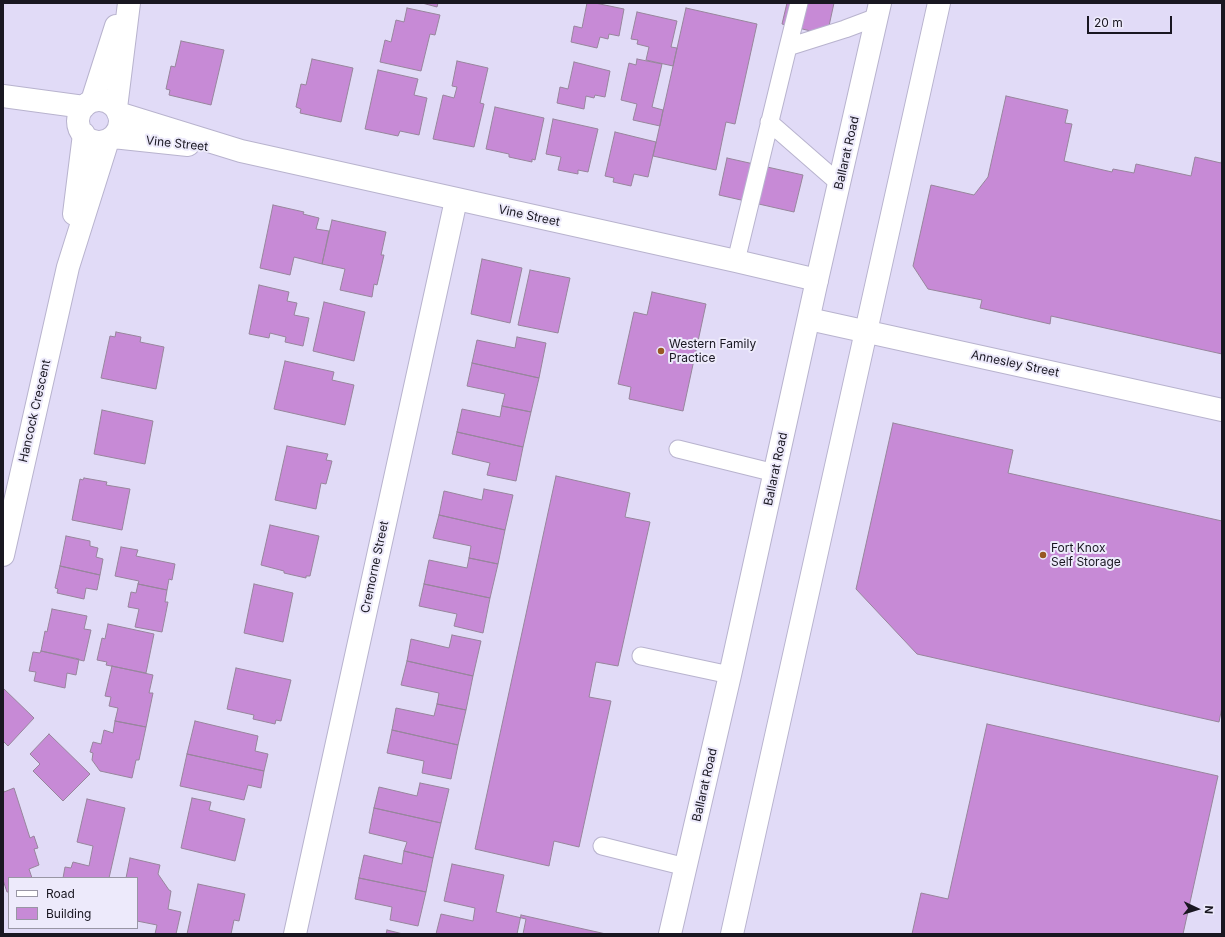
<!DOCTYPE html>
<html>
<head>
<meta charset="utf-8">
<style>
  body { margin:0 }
  #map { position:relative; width:1225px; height:937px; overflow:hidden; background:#e1dbf7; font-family:Inter,sans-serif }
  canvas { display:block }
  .frame { position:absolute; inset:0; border:4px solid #191721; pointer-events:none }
  .legend { position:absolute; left:8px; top:877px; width:130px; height:52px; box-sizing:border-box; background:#edeafb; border:1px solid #9896a4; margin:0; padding:5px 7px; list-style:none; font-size:12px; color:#191721 }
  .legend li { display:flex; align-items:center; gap:8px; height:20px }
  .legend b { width:20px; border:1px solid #9896a4 }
  .north { position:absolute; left:1177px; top:889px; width:40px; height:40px; -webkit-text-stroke:3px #edeafb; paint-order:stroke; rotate:94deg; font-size:11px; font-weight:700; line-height:16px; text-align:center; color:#191721 }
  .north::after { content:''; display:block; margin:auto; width:14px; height:18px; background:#191721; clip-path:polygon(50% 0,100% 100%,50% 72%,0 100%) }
  .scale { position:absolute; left:1087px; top:16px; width:85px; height:18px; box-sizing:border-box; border:2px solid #191721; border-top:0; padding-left:5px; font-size:12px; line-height:14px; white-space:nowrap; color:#191721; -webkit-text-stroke:3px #edeafb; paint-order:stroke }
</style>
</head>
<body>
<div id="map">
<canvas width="1225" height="937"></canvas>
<div class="frame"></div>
<ul class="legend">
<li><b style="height:5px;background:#fff"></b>Road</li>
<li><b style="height:11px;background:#c78ad6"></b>Building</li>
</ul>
<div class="north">N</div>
<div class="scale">20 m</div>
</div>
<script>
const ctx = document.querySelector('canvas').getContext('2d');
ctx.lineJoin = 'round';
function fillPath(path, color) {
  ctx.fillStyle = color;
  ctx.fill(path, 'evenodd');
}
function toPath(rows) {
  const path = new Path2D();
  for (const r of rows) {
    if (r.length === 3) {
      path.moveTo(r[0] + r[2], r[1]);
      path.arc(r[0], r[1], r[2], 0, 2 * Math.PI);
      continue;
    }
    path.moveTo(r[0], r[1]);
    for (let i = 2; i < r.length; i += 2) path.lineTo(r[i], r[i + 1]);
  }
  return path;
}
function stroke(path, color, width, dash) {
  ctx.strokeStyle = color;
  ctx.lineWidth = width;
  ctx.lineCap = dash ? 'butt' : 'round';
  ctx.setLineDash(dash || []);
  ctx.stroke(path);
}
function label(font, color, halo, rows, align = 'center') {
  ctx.font = font + ' Inter,sans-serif';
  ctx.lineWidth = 4;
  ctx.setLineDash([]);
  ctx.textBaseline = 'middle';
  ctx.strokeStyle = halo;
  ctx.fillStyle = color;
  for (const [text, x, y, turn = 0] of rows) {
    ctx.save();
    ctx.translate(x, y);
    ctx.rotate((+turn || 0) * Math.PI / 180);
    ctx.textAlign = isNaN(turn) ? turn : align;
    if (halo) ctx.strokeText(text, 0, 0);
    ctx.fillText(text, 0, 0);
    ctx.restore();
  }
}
const building = toPath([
  [422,3,438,3,437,7,422,3],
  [587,3,595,3,624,9,619,36,609,34,608,39,600,37,597,48,571,42,574,26,582,28,587,3],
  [787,3,834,3,827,35,782,24,787,3],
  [407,8,440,15,435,35,430,34,421,71,380,62,385,40,391,42,396,20,404,22,407,8],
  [686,8,757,24,735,124,726,122,716,170,653,156,686,8],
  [637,12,677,21,671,47,677,48,673,66,646,60,649,47,637,44,638,40,631,39,637,12],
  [181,41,224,50,211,105,169,95,170,90,166,89,171,66,175,67,181,41],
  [312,59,353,68,341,122,300,113,301,109,296,107,301,84,306,85,312,59],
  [637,59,662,64,652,107,663,110,660,126,633,120,637,104,621,100,629,63,636,65,637,59],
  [457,61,488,68,480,103,484,104,474,147,433,139,443,95,454,98,457,87,452,86,457,61],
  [574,62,610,71,605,97,595,95,594,98,586,96,584,109,557,103,560,87,568,89,574,62],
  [378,70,418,79,414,95,427,98,419,135,400,131,398,136,365,129,378,70],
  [1006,96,1068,110,1065,123,1072,124,1064,161,1112,172,1113,169,1134,173,1136,164,1191,176,1195,157,1221,163,1222,159,1222,354,1051,316,1050,324,980,308,982,300,928,289,913,266,931,185,974,195,988,177,1006,96],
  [495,107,544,118,535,160,532,159,532,162,509,157,509,154,486,149,495,107],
  [553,119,598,129,588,172,578,170,578,174,558,170,561,157,546,154,553,119],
  [615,132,656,142,648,177,634,174,631,186,613,182,614,178,605,176,615,132],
  [727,158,803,175,794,212,719,195,727,158],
  [273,205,304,212,303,214,319,218,316,229,329,231,322,264,294,257,290,275,260,268,273,205],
  [332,220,386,232,381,255,384,255,377,285,374,284,372,297,340,290,345,269,322,264,332,220],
  [482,259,522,268,510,323,471,314,482,259],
  [530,270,570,278,558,333,518,325,530,270],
  [259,285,289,292,287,301,297,303,294,315,309,318,303,346,285,342,286,337,270,333,269,338,249,334,259,285],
  [652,292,706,304,683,411,629,399,631,387,618,384,634,312,647,315,652,292],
  [324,302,365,312,354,361,313,351,324,302],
  [116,332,141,337,140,342,164,347,156,389,101,378,110,336,115,337,116,332],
  [517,337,546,343,539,378,472,363,477,340,515,348,517,337],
  [285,361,334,372,332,380,354,385,345,425,274,409,285,361],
  [472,363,539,378,531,412,502,406,505,394,467,386,472,363],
  [502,406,531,412,523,447,457,432,462,409,500,417,502,406],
  [102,410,153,421,145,464,94,454,102,410],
  [893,423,1013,450,1008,473,1222,521,1222,707,1219,722,917,654,856,589,893,423],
  [457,432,523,447,516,481,487,475,490,463,452,454,457,432],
  [287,446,328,454,326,460,332,461,326,484,321,483,316,509,275,500,287,446],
  [556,476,630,493,625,517,650,522,618,666,596,662,589,697,611,701,579,847,554,841,549,866,475,849,556,476],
  [84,478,107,482,106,485,130,489,122,530,72,520,80,479,83,480,84,478],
  [484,489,513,495,505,530,439,515,444,491,482,500,484,489],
  [439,515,505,530,498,564,469,558,471,546,433,538,439,515],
  [270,525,319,536,310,576,306,576,306,578,284,573,284,571,261,565,270,525],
  [66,536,90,541,90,546,98,548,96,557,103,559,100,575,60,566,66,536],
  [121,547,138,550,136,556,175,564,172,580,169,579,167,590,138,584,139,581,115,576,121,547],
  [469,558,498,564,490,598,424,584,429,560,467,568,469,558],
  [60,566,100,575,97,590,86,588,84,599,57,593,58,589,55,588,60,566],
  [138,584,167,590,165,602,168,602,162,632,135,627,139,609,128,607,131,592,136,593,138,584],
  [254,584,293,593,283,642,244,633,254,584],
  [424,584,490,598,483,633,454,626,457,614,419,606,424,584],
  [52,609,87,616,84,629,91,630,84,661,41,651,45,631,47,632,52,609],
  [108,624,154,634,146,673,106,665,107,662,97,660,102,638,105,639,108,624],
  [452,635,481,641,473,676,407,661,411,639,449,648,452,635],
  [41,651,79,659,76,675,67,673,65,688,34,681,36,672,29,671,33,652,40,653,41,651],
  [407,661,473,676,466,710,437,704,439,693,401,685,407,661],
  [112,666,153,675,149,693,153,693,146,727,115,721,118,708,109,706,111,697,105,696,112,666],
  [236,668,291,680,281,721,276,720,275,724,253,719,254,715,227,709,236,668],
  [3,688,34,718,8,746,3,741,3,688],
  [437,704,466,710,458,745,392,730,396,708,434,716,437,704],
  [115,721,146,727,139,760,136,760,132,778,100,771,92,760,93,753,90,752,93,742,101,744,104,730,113,733,115,721],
  [195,721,258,736,255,751,268,754,264,771,187,754,195,721],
  [987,724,1218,776,1183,934,912,934,921,893,948,899,987,724],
  [392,730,458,745,451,779,422,773,424,761,387,753,392,730],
  [49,734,90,774,63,801,33,771,40,764,30,754,49,734],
  [187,754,264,771,261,788,248,785,244,800,180,786,187,754],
  [420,783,449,789,441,823,374,808,379,787,417,796,420,783],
  [3,788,4,792,14,788,30,838,34,836,38,848,34,849,39,865,29,869,32,878,9,878,9,892,7,892,3,880,3,788],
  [192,798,211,802,209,810,245,819,235,861,181,848,192,798],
  [87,799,125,808,109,878,63,878,65,867,71,868,73,862,89,866,93,846,77,842,87,799],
  [374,808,441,823,433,858,404,851,407,842,369,833,374,808],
  [404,851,433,858,426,892,359,878,364,855,402,864,404,851],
  [130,858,160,865,158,874,169,890,171,891,168,909,181,912,176,934,155,934,157,925,137,921,137,878,126,878,130,858],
  [452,864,504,875,496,912,526,919,523,934,436,934,441,914,473,921,475,908,444,901,452,864],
  [359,878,426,892,418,926,390,920,392,907,355,899,359,878],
  [198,884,245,894,239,921,234,920,231,934,187,934,198,884],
  [521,915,606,934,517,934,521,915],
  [387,930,403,934,386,934,387,930]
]);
const lane = toPath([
  [788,47,799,3],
  [769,122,840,184],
  [736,261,788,47,845,29,877,17],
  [678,449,775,473],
  [641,656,730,675],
  [602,846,686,867]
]);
const street = toPath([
  [3,96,84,107],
  [99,121,21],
  [92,101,116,26],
  [116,108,129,3],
  [118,113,241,151,736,261,817,280],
  [113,137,188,145],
  [74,214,84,134],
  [809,319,1222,410],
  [3,555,68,267,108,140],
  [295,934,456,200]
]);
const highway = toPath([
  [670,934,730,675,817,280,880,3],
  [732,934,939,3]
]);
const markers = [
  [661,351,4,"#985823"],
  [1043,555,4,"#985823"]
];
const streetNames = [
  ["Vine Street",177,144,6],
  ["Ballarat Road",847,153,-77],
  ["Vine Street",529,216,12],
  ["Annesley Street",1015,364,12],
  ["Hancock Crescent",35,411,-77],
  ["Ballarat Road",776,469,-78],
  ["Cremorne Street",375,567,-78],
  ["Ballarat Road",705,785,-77]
];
const poiNames = [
  ["Western Family",669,344],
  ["Practice",669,358],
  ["Fort Knox",1051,548],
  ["Self Storage",1051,562]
];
fillPath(building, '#c78ad6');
stroke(building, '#97859c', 1);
stroke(lane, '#b8b3ce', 19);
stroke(street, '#b8b3ce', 24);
stroke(highway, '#b8b3ce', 24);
stroke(lane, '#fff', 17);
stroke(street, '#fff', 22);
stroke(highway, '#fff', 22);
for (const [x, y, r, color] of markers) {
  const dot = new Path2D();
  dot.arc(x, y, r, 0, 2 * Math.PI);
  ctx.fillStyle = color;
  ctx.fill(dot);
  stroke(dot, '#edeafb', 1.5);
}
label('12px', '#191721', '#edeafb', streetNames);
label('12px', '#191721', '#edeafb', poiNames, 'left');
</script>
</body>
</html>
